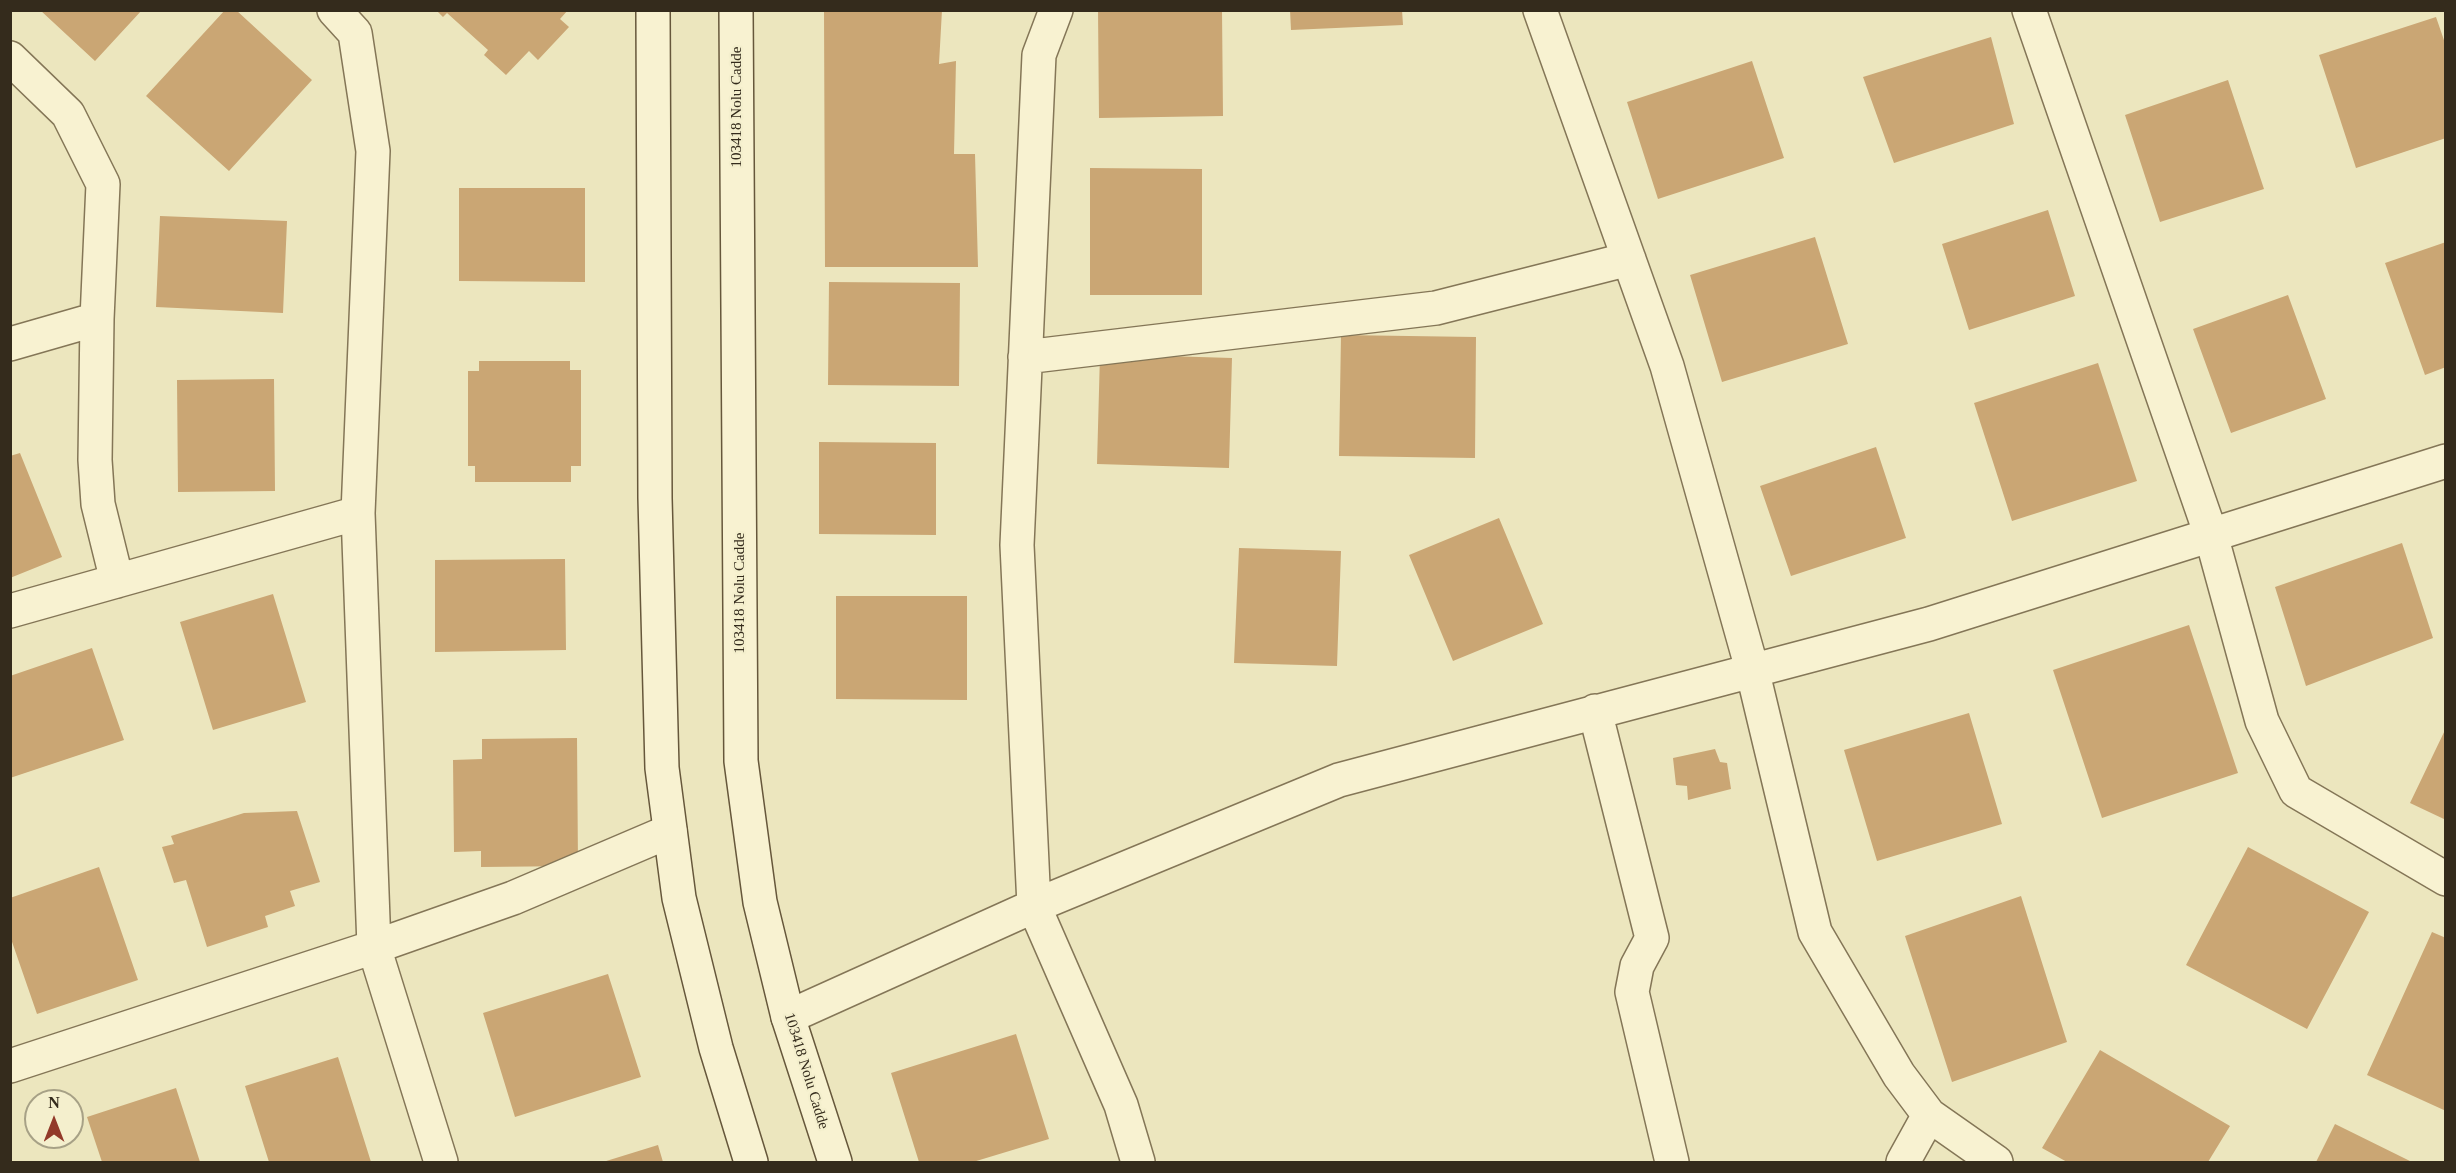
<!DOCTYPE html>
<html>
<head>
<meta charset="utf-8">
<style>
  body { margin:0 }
  #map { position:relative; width:2456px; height:1173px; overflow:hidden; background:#ece6be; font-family:Georgia,serif }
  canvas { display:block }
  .frame { position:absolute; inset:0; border:12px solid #342b1c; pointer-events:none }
  .north { position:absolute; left:24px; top:1089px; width:60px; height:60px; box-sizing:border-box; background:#f4efcd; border:2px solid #a7a186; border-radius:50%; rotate:0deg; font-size:16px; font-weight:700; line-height:24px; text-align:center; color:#342b1c }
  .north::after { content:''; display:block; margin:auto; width:21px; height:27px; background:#923929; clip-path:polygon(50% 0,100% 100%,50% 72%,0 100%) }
</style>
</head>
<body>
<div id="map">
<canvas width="2456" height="1173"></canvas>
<div class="frame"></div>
<div class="north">N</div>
</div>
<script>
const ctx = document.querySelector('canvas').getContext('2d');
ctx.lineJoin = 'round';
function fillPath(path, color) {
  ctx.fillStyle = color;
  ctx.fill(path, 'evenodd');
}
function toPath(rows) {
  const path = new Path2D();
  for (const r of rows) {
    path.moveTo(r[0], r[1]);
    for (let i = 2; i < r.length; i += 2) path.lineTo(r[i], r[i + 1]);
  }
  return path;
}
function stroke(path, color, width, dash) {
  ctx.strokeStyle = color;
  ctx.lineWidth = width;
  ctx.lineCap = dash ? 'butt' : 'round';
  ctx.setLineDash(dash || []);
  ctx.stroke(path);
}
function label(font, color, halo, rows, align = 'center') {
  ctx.font = font + ' Georgia,serif';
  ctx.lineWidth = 4.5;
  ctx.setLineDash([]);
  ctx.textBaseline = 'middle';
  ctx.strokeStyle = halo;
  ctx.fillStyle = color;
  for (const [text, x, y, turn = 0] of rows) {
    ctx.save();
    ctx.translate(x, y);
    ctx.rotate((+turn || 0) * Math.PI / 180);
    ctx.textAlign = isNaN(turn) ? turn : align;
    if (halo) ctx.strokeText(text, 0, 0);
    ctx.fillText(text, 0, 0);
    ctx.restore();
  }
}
const building = toPath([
  [40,10,142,10,95,61],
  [225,10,236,10,312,80,229,171,146,96],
  [436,10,568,10,560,19,569,27,538,60,529,51,506,75,484,55,488,50,447,13,443,17],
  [824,10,942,10,939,64,956,61,954,154,975,154,978,267,825,267],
  [1098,10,1222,10,1223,116,1099,118],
  [1290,10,1402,10,1403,25,1291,30],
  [2436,17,2446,46,2446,138,2356,168,2319,55],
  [1991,37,2014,124,1894,163,1863,77],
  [1752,61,1784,158,1658,199,1627,102],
  [2228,80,2264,189,2160,222,2125,115],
  [1090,168,1202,169,1202,295,1090,295],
  [459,188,585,188,585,282,459,281],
  [2048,210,2075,296,1969,330,1942,244],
  [160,216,287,221,283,313,156,307],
  [1815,237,1848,344,1722,382,1690,275],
  [2446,242,2446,367,2425,375,2385,263],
  [829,282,960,283,959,386,828,385],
  [2288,295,2326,399,2231,433,2193,329],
  [1341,335,1476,337,1475,458,1339,456],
  [1100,354,1232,358,1229,468,1097,464],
  [479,361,570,361,570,370,581,370,581,466,571,466,571,482,475,482,475,466,468,466,468,371,479,371],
  [2098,363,2137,481,2012,521,1974,403],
  [274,379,275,491,178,492,177,380],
  [819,442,936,443,936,535,819,534],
  [1876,447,1906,538,1791,576,1760,486],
  [20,453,62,557,10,578,10,456],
  [1499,518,1543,624,1453,661,1409,555],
  [2402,543,2433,638,2306,686,2275,587],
  [1239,548,1341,551,1337,666,1234,663],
  [565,559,566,650,435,652,435,560],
  [273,594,306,702,213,730,180,622],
  [836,596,967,596,967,700,836,699],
  [2189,625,2238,773,2102,818,2053,670],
  [92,648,124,740,10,778,10,676],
  [1969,713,2002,824,1877,861,1844,750],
  [2446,728,2446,820,2410,803],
  [577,738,578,866,481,867,481,851,454,852,453,760,482,759,482,739],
  [1715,749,1720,762,1727,763,1731,789,1688,800,1687,786,1676,785,1673,758],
  [297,811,320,882,290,891,295,906,265,916,268,927,207,947,186,880,174,883,162,847,174,844,171,836,244,813],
  [2248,847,2369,912,2307,1029,2186,965],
  [99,867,138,980,37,1014,10,936,10,898],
  [2021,896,2067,1042,1952,1082,1905,936],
  [2432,932,2446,938,2446,1111,2367,1075],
  [608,974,641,1077,515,1117,483,1013],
  [1016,1034,1049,1139,973,1162,919,1162,891,1073],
  [2100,1050,2230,1126,2208,1162,2067,1162,2042,1148],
  [338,1057,371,1162,269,1162,245,1086],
  [176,1088,200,1162,102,1162,87,1117],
  [2335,1124,2412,1162,2316,1162],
  [658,1145,663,1162,603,1162]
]);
const street = toPath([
  [334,10,355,33,373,151,358,513,374,947,441,1162],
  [1056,10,1039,55,1017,545,1034,906,1121,1105,1138,1162],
  [1540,10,1667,366,1752,669,1815,932,1899,1075,1929,1115,1996,1162],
  [2029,10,2211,535,2262,721,2296,791,2446,879],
  [10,58,68,114,103,184,97,319,95,460,98,504,117,581],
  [10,344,97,319],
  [1025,357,1436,308,1629,259],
  [10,611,358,513],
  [1595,711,1652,938,1637,966,1632,992,1672,1162],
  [788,1017,1034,906,1339,780,1929,624,2446,461],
  [10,1066,374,947,513,898,670,831],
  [1903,1162,1929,1115]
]);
const secondary = toPath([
  [653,10,655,498,662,768,679,898,716,1048,751,1162],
  [736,10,741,761,760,902,788,1017,835,1162]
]);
const streetNames = [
  ["103418 Nolu Cadde",737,107,-90],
  ["103418 Nolu Cadde",740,593,-90],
  ["103418 Nolu Cadde",806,1071,73]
];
fillPath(building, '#caa674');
stroke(street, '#847657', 36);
stroke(secondary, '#66573b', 36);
stroke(street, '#f8f2d1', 33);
stroke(secondary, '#f8f2d1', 33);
label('15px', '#342b1c', '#f4efcd', streetNames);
</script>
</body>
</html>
